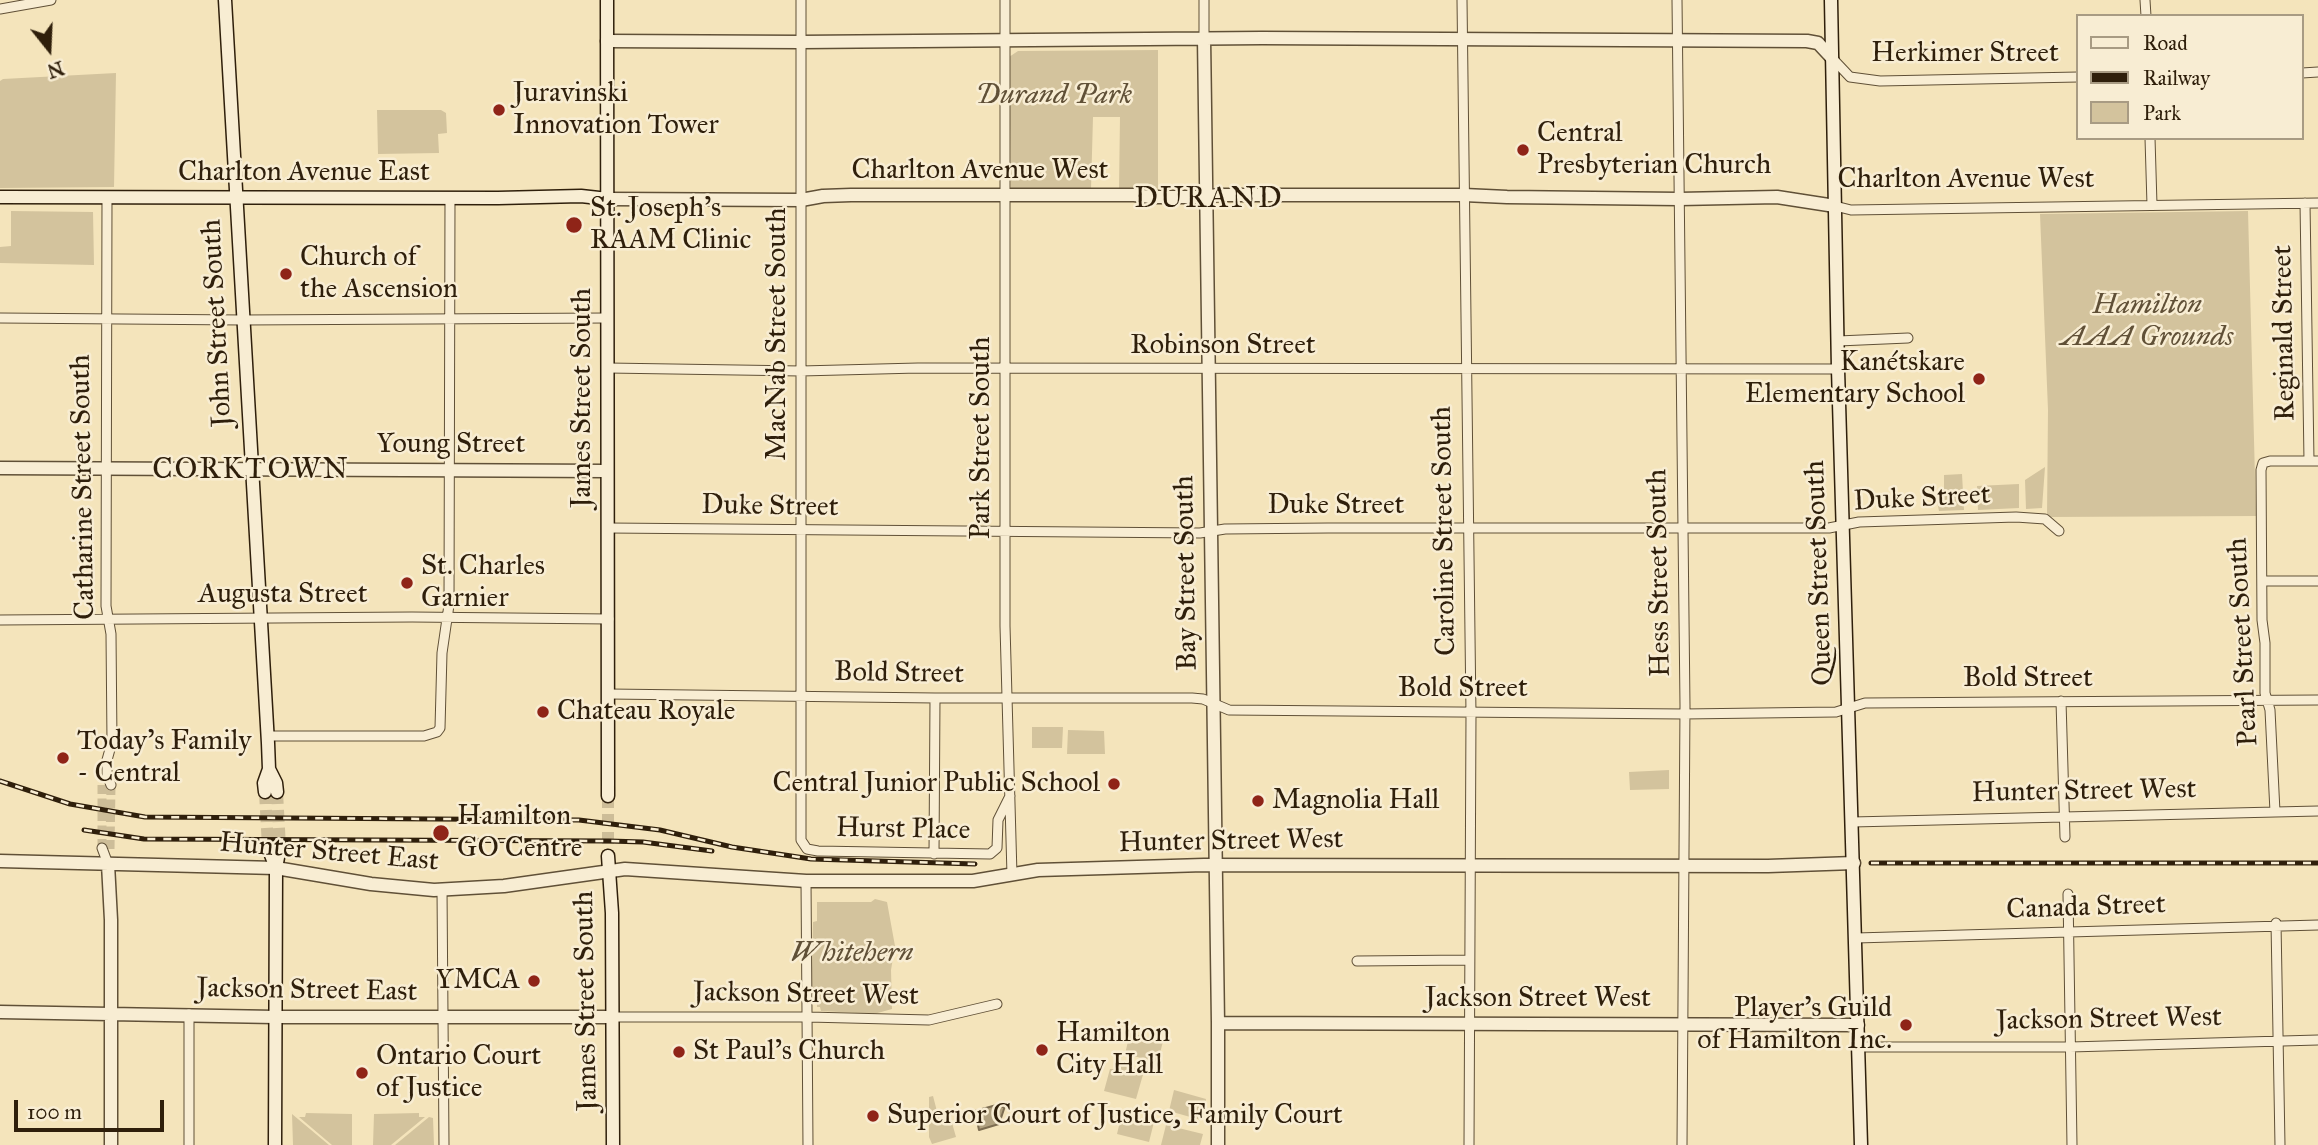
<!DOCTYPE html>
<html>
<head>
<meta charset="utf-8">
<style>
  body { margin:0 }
  #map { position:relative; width:2318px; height:1145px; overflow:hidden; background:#f4e4bb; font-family:"IM FELL Great Primer",serif }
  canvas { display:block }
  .legend { position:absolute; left:2076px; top:14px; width:228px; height:126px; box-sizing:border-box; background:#f8edd3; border:2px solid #a89b83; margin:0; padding:9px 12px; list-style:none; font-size:21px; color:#2f1f0b }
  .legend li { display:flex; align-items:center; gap:14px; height:35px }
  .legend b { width:35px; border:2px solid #a89b83 }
  .north { position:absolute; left:14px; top:14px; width:70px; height:70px; -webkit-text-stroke:5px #f8edd3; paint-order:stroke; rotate:162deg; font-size:19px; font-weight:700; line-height:28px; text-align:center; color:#2f1f0b }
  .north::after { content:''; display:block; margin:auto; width:24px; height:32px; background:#2f1f0b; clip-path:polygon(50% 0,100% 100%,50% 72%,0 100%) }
  .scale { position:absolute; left:14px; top:1100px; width:150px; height:32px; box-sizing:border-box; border:4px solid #2f1f0b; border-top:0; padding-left:9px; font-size:21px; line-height:24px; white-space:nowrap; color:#2f1f0b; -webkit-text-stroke:5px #f8edd3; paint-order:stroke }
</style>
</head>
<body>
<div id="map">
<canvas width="2318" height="1145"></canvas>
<ul class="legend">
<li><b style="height:9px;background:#f8edd3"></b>Road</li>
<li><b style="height:9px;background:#2f1f0b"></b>Railway</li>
<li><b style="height:19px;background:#d3c39d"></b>Park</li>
</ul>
<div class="north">N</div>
<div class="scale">100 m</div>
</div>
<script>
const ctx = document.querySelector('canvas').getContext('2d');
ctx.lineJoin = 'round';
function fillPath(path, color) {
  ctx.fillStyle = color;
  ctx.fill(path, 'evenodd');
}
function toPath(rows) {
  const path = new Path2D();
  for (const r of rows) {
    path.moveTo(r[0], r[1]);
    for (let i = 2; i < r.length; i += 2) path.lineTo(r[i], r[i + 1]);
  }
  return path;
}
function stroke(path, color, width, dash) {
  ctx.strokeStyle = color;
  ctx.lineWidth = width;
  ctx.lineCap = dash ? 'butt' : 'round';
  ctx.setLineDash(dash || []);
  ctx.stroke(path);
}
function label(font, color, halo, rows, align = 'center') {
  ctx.font = font + ' "IM FELL Great Primer",serif';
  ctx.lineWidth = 5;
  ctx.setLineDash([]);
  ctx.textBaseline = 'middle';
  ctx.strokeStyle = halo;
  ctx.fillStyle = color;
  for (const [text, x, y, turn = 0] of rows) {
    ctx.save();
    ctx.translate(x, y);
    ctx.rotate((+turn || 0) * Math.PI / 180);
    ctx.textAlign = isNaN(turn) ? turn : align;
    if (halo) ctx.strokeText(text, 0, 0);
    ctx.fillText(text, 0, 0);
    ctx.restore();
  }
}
const green = toPath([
  [1158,50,1158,190,1119,189,1120,117,1093,117,1091,189,1018,192,1011,189,1009,57,1018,51],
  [116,73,114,187,0,188,0,81,3,79],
  [377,110,441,110,446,113,447,133,438,134,439,153,378,154],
  [11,211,93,212,94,265,0,263,0,247,11,246],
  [2248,211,2256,516,2047,517,2048,410,2040,214],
  [2045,467,2042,508,2026,509,2025,480],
  [1962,474,1964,510,1939,511,1936,497,1944,496,1944,475],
  [2019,484,2019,508,1978,510,1977,486],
  [1032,727,1063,727,1062,748,1032,748],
  [1068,730,1104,731,1105,754,1067,754],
  [1669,770,1669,789,1630,790,1629,772],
  [875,899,887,902,895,946,891,970,892,1009,874,1014,821,1011,820,1007,817,1007,817,997,811,993,809,978,812,968,813,922,817,921,817,902,871,902],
  [1130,1033,1163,1041,1158,1062,1125,1054],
  [1117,1064,1144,1071,1136,1099,1104,1091,1110,1069,1114,1069],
  [1174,1090,1206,1099,1201,1120,1169,1111],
  [933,1096,939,1119,950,1116,956,1137,932,1144,929,1137,929,1097],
  [306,1113,352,1114,352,1145,332,1145,299,1117,305,1117],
  [419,1113,419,1117,425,1117,391,1145,373,1145,374,1114],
  [1122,1113,1154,1122,1149,1142,1117,1134],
  [292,1114,329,1145,293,1145],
  [429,1117,433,1118,434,1145,395,1145],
  [1166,1125,1203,1134,1200,1145,1161,1145]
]);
const water = toPath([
  [1000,1104,1002,1107,1005,1106,999,1124,979,1130,975,1111,1000,1104]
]);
const minorTunnel = toPath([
  [102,785,102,848],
  [110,849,111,785]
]);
const secondaryTunnel = toPath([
  [265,792,268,847],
  [277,792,280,847],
  [608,796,608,856]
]);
const minor = toPath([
  [801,0,801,840,807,849,818,851,990,854,997,848,998,820,1010,796],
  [1005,0,1005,626,1012,875],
  [1204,0,1204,38],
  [1462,0,1471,713,1469,1145],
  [1677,0,1685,705,1682,1145],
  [2145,0,2146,16],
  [0,9,51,0],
  [1833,59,1850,77,1880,81,2078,77],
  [2302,73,2318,72],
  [2150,138,2152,205],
  [107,198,106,606,111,634,112,742,107,760,107,775,111,785],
  [2305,203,2309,461],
  [1835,206,1851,210,2318,203],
  [0,318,243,320,607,318],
  [1838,341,1908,338],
  [608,368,801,371,918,368,1838,369],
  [608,528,1200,533,1225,529,1328,528,1829,528,1859,522,2016,517,2045,519,2059,531],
  [2262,581,2318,581],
  [0,620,412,617,609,619],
  [609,694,935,698,1192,698,1203,699,1229,710,1684,714,1836,712,1865,703,2318,700],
  [2061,701,2065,837],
  [267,736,424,736,437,732,440,728,442,653,449,605,450,198],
  [2275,812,2270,710,2265,693,2265,643,2262,620,2261,470,2263,463,2270,461,2318,461],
  [1852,822,2318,811],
  [102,848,108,864],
  [934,854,935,698],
  [806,881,808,1145],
  [442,889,444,1145],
  [2068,894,2072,1145],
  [2276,923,2280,1145],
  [1856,938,2318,925],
  [1357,961,1469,960],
  [189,1014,189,1145],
  [613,1017,808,1017,929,1020,997,1004],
  [1859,1047,2070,1047,2318,1040]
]);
const tertiary = toPath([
  [1204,38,1218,1023,1218,1145],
  [607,41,801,42,1262,38,1807,41,1818,43,1832,58],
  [608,199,801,200,823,196,851,195,1134,195,1151,197,1200,197,1219,195,1464,195,1507,197,1679,199,1777,197,1835,206],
  [0,468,607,471],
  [0,861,276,868,371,884,434,890,504,886,625,869,806,881,973,881,1038,870,1204,865,1768,866,1854,863],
  [108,864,111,920,111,1145],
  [0,1012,275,1017,613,1017],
  [1218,1023,1858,1025]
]);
const secondary = toPath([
  [225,0,268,743,269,769,264,783,265,792],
  [607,0,608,796],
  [1831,0,1838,369,1861,1145],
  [0,197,498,198,581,196,608,199],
  [269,769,276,783,277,792],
  [268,847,276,868],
  [608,856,612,913,613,1145],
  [275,1145,276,868,280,847]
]);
const rail = toPath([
  [0,781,70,804,145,817,579,820,660,830,732,847,811,859,975,864],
  [84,830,144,839,609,841,643,842,712,851],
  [1871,863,2318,863]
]);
const markers = [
  [499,110,7,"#8f2418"],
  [1523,150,7,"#8f2418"],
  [574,225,9,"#8f2418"],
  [286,274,7,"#8f2418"],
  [1979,379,7,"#8f2418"],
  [407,583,7,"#8f2418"],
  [543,712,7,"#8f2418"],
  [63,758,7,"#8f2418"],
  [1114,784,7,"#8f2418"],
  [1258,801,7,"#8f2418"],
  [441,833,9,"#8f2418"],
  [534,981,7,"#8f2418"],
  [1906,1025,7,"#8f2418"],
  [1042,1050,7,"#8f2418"],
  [679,1052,7,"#8f2418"],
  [362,1073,7,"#8f2418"],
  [873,1116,7,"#8f2418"]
];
const streetNames = [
  ["Herkimer Street",1965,54],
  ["Charlton Avenue West",980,171],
  ["Charlton Avenue East",304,173],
  ["Charlton Avenue West",1966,180],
  ["John Street South",218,323,-93],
  ["Reginald Street",2285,333,-91],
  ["MacNab Street South",778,334,-90],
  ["Robinson Street",1223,346],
  ["James Street South",583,398,-90],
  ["Park Street South",982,438,-90],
  ["Young Street",451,445],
  ["Catharine Street South",84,487,-91],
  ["Duke Street",1922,499,-3],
  ["Duke Street",1336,506],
  ["Duke Street",770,507,1],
  ["Caroline Street South",1445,531,-91],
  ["Bay Street South",1187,573,-91],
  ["Hess Street South",1660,573,-91],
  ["Queen Street South",1820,573,-92],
  ["Augusta Street",283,595],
  ["Pearl Street South",2244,642,-93],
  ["Bold Street",899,674,1],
  ["Bold Street",2028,679],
  ["Bold Street",1463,689],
  ["Hunter Street West",2084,792,-1],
  ["Hurst Place",903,830,1],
  ["Hunter Street West",1231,842,-1],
  ["Hunter Street East",329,853,5],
  ["Canada Street",2086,908,-2],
  ["Jackson Street East",307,991,1],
  ["Jackson Street West",806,995,1],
  ["Jackson Street West",1538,999],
  ["James Street South",587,1001,-91],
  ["Jackson Street West",2109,1020,-1]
];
const poiNames = [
  ["Juravinski",513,94],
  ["Innovation Tower",513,126],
  ["Central",1537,134],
  ["Presbyterian Church",1537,166],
  ["St. Joseph's",590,209],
  ["RAAM Clinic",590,241],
  ["Church of",300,258],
  ["the Ascension",300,290],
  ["Kanétskare",1965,363,"right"],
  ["Elementary School",1965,395,"right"],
  ["St. Charles",421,567],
  ["Garnier",421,599],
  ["Chateau Royale",557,712],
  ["Today's Family",77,742],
  ["- Central",77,774],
  ["Central Junior Public School",1100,784,"right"],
  ["Magnolia Hall",1272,801],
  ["Hamilton",457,817],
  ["GO Centre",457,849],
  ["YMCA",520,981,"right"],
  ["Player's Guild",1892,1009,"right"],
  ["of Hamilton Inc.",1892,1041,"right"],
  ["Hamilton",1056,1034],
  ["City Hall",1056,1066],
  ["St Paul's Church",693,1052],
  ["Ontario Court",376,1057],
  ["of Justice",376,1089],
  ["Superior Court of Justice, Family Court",887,1116]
];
const parkNames = [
  ["Durand Park",1054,96],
  ["Hamilton",2147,306],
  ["AAA Grounds",2147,338],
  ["Whitehern",852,954]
];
const neighbourhoodNames = [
  ["DURAND",1209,200],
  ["CORKTOWN",251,471]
];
fillPath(green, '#d3c39d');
fillPath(water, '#b1a17f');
stroke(water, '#7d6d51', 2);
stroke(minorTunnel, '#cdbd98', 9, [9, 4.5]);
stroke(secondaryTunnel, '#cdbd98', 12, [12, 6]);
stroke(minor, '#605037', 11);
stroke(tertiary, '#605037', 15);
stroke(secondary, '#2f1f0b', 15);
stroke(minor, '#f8edd3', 9);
stroke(tertiary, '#f8edd3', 12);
stroke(secondary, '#f8edd3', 12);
stroke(rail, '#2f1f0b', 5);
stroke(rail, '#f8edd3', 2.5, [8]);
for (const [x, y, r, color] of markers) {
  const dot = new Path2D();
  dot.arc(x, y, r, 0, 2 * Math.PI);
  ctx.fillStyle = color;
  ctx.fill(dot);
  stroke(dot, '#f8edd3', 2.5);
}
label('28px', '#2f1f0b', '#f8edd3', streetNames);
label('28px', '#2f1f0b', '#f8edd3', poiNames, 'left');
label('italic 28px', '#605037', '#f8edd3', parkNames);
ctx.letterSpacing = '2px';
label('30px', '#2f1f0b', '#f8edd3', neighbourhoodNames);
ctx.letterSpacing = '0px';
</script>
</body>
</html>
